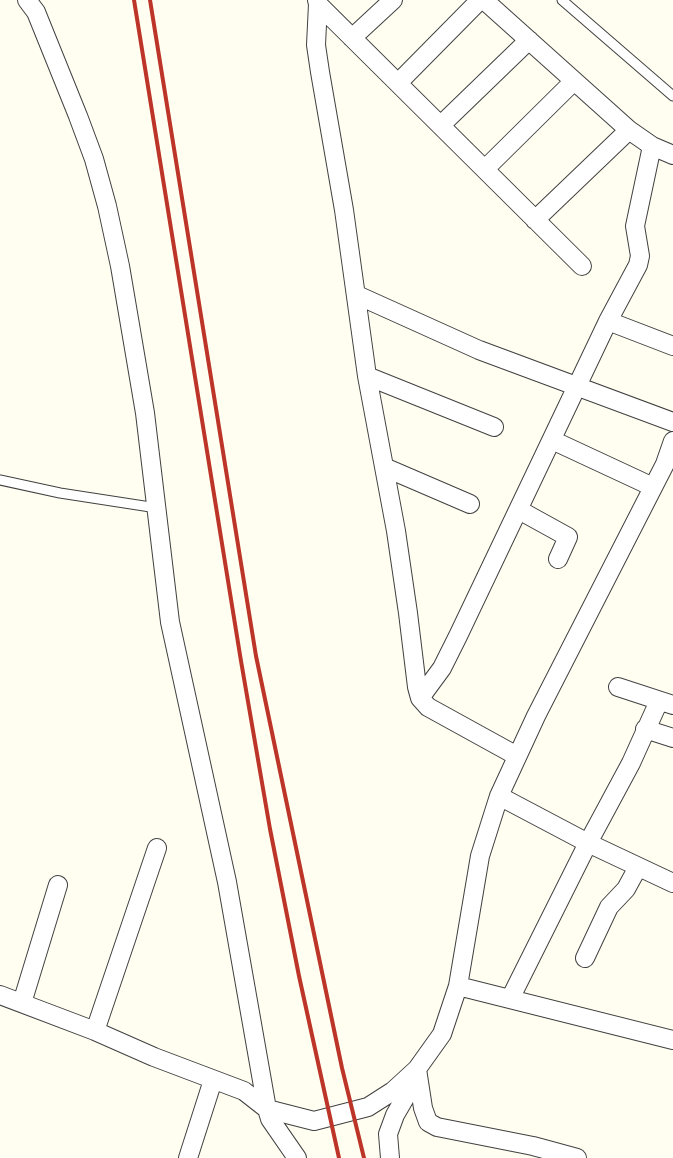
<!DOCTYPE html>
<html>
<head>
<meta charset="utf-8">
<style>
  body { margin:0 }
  canvas { display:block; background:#fffef0 }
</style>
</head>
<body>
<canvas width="673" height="1158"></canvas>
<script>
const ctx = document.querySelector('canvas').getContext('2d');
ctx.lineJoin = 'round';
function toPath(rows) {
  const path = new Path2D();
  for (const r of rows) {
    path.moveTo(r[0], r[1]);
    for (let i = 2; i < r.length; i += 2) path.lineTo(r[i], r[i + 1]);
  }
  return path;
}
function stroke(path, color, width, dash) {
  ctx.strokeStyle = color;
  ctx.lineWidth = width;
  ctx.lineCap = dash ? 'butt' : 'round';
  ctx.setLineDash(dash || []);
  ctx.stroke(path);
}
const service = toPath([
  [562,0,673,96],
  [0,480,60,493,157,508]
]);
const minor = toPath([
  [27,0,36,12,78,116,94,159,107,206,120,266,145,413,170,622,227,882,267,1109,270,1119,297,1158],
  [317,0,318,4,582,266],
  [484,0,629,130,652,146,673,155],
  [318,4,316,45,320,72,344,210,367,376,396,531,408,613,417,687,420,698,428,707,517,756],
  [352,38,393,0],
  [398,83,480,0],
  [441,125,529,40],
  [485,169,574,81],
  [535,220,629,130],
  [357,295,479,350,673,422],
  [608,321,673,346],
  [367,376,494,427],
  [552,440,653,487],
  [384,467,470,504],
  [519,510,568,537,558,559],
  [618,687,673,705],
  [420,698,442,668,458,636,608,321,638,265,640,256,635,226,652,146],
  [645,729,673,738],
  [499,796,588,843,673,883],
  [585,958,609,907,626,889,638,867],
  [458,986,673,1040],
  [0,995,95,1031,154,1057,244,1091,267,1109,314,1121,368,1107,393,1091,417,1069,442,1034,458,986,480,856,499,796,536,716,665,464,673,441],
  [510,999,588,843,631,763,659,701],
  [22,1003,58,885],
  [95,1031,157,848],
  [417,1069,423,1108,428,1122,437,1127,533,1146,577,1158],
  [188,1158,213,1080],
  [390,1158,388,1134,395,1115,406,1096,419,1083]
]);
const rail = toPath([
  [134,0,241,661,270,829,299,976,339,1158],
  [150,0,256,656,342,1068,364,1158]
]);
stroke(service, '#414141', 11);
stroke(minor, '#414141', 20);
stroke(service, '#fff', 9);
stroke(minor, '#fff', 18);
stroke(rail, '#bc3528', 4);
</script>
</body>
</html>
